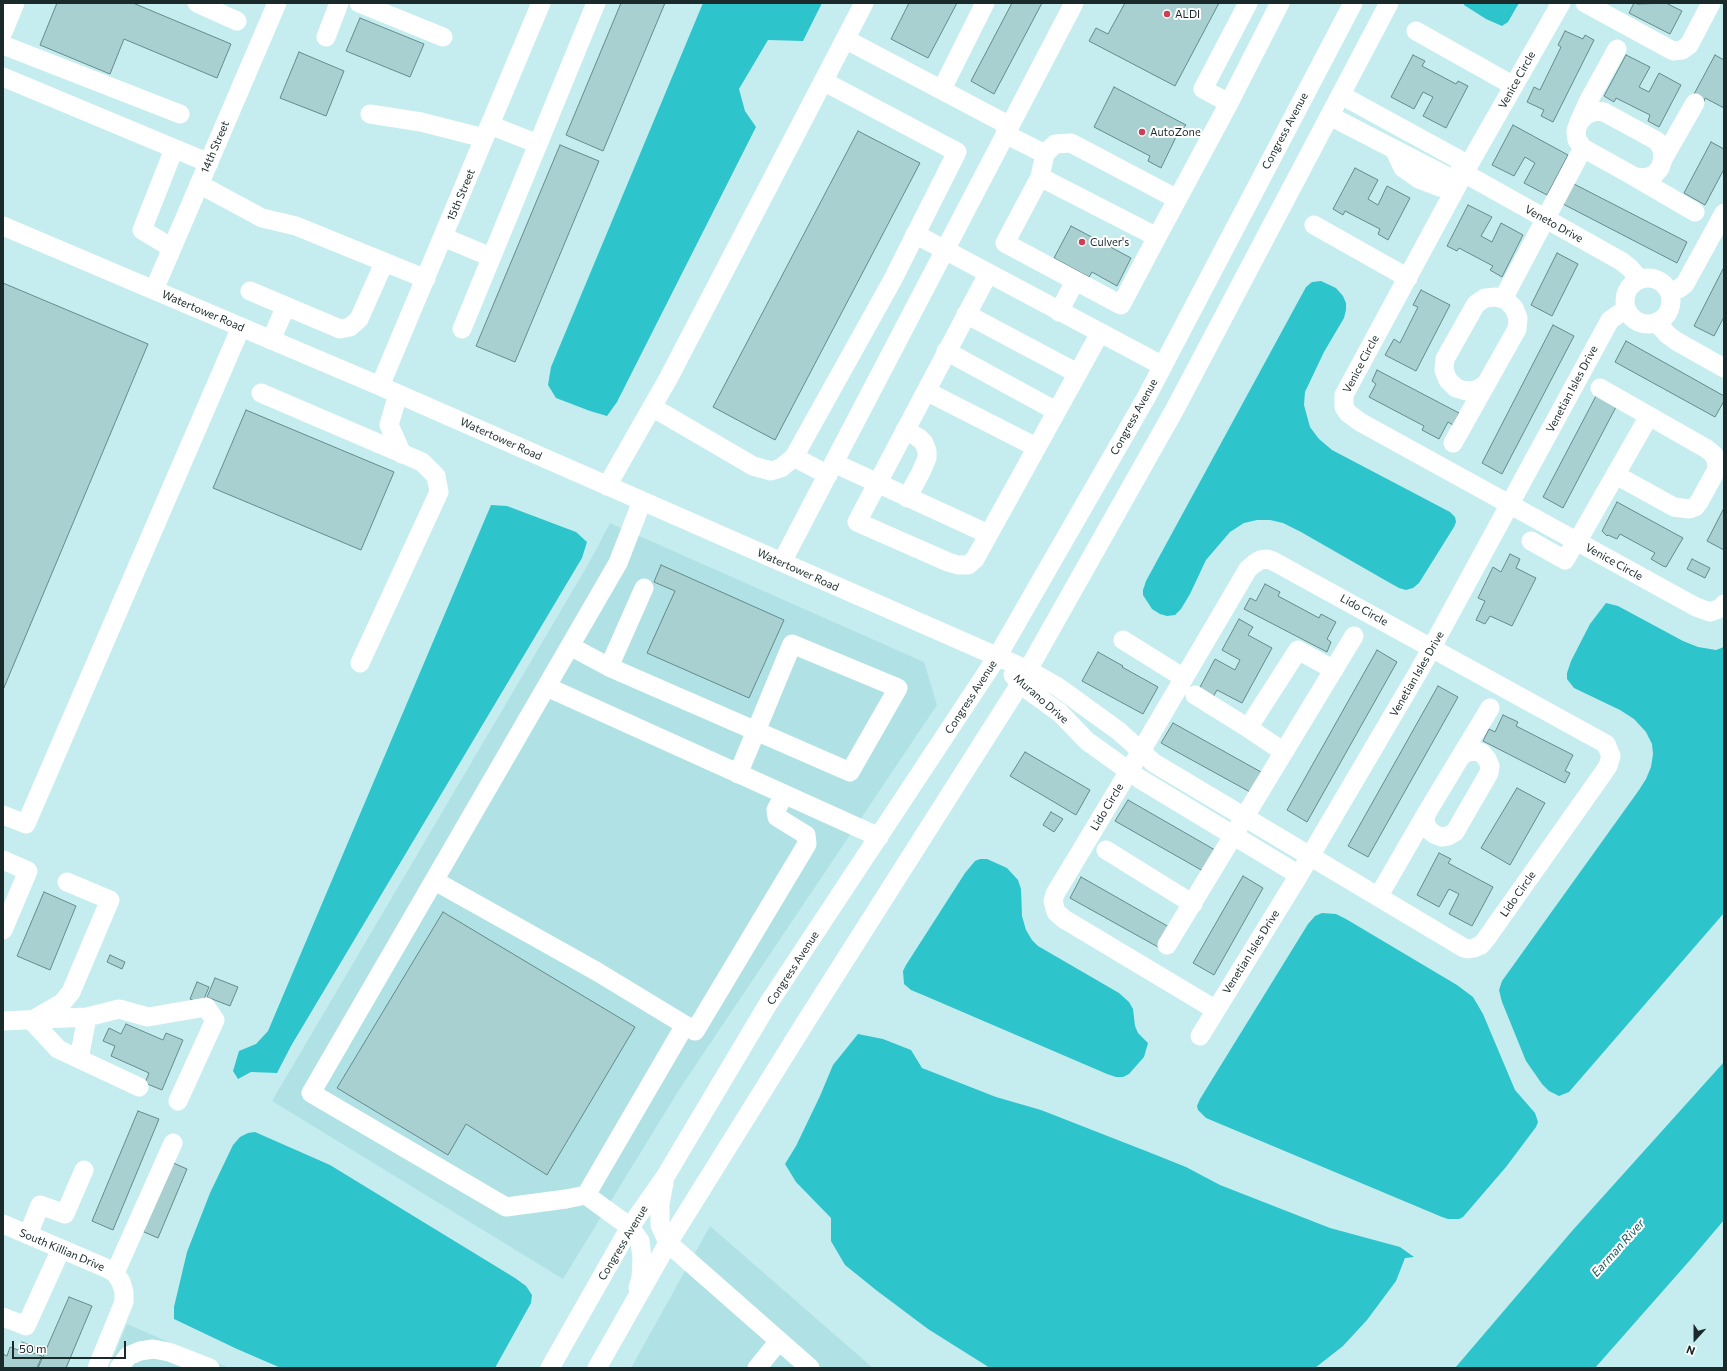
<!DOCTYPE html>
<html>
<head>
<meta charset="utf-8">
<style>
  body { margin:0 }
  #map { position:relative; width:1727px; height:1371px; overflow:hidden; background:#c5edef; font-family:Commissioner,sans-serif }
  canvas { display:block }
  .frame { position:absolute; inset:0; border:4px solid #1a292a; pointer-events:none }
  .north { position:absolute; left:1675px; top:1319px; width:40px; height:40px; -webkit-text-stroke:3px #fff; paint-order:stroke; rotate:201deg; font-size:11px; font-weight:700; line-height:16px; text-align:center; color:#1a292a }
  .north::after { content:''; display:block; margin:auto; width:14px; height:18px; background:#1a292a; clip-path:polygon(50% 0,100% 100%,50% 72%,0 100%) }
  .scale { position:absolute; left:12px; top:1341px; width:114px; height:18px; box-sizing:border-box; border:2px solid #1a292a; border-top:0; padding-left:5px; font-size:12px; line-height:14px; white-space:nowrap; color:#1a292a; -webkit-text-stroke:3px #fff; paint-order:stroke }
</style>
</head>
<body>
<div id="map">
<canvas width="1727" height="1371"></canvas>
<div class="frame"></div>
<div class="north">N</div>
<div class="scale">50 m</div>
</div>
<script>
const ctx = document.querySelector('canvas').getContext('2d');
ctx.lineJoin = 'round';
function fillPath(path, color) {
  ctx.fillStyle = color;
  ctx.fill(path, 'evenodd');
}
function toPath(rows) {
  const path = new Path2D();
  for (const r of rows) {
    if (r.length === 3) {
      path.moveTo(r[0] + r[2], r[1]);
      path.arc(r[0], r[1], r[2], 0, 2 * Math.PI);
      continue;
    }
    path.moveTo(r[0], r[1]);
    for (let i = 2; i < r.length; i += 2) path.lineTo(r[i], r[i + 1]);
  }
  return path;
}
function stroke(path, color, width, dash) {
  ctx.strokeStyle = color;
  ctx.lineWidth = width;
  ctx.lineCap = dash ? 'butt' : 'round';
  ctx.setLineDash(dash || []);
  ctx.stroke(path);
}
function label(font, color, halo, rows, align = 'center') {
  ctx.font = font + ' Commissioner,sans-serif';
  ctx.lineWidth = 4;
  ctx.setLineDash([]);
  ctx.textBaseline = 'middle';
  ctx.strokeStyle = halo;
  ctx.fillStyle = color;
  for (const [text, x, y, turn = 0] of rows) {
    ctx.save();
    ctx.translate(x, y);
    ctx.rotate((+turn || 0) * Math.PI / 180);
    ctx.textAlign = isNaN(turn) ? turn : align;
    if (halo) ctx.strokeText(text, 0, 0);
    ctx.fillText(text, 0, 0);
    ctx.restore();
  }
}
const built = toPath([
  [610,523,924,662,937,705,679,1090,563,1279,272,1101,590,561],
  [710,1226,873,1368,631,1368],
  [127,1324,229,1368,109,1368]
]);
const water = toPath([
  [703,3,822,3,803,41,768,40,739,89,745,111,756,127,617,402,607,416,590,411,556,398,548,385,551,367],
  [1464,3,1519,3,1508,22,1502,26,1486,19,1464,5],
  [1321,281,1336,288,1343,296,1346,303,1346,310,1344,318,1324,352,1305,392,1304,405,1310,427,1319,439,1332,450,1450,512,1455,517,1456,522,1454,527,1419,583,1413,588,1406,590,1399,588,1390,583,1301,532,1283,523,1270,520,1257,520,1244,523,1230,532,1206,560,1190,594,1181,609,1175,615,1167,616,1160,614,1152,609,1143,595,1143,590,1146,581,1306,287,1312,282],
  [491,505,507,506,576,532,587,542,582,558,291,1046,277,1073,251,1072,238,1079,233,1071,239,1051,256,1044,268,1031],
  [1606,603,1618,606,1683,641,1698,647,1716,650,1724,647,1724,913,1569,1092,1559,1096,1549,1091,1542,1084,1526,1061,1502,1002,1499,990,1502,981,1639,790,1646,779,1651,767,1653,754,1652,744,1646,732,1634,719,1620,710,1574,688,1567,679,1567,673,1571,661,1590,624],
  [980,859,987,859,1007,868,1018,880,1021,889,1022,916,1026,930,1032,940,1038,946,1119,993,1129,1002,1133,1009,1135,1026,1138,1033,1148,1043,1144,1057,1129,1074,1123,1077,1116,1077,1107,1074,923,995,911,990,904,984,903,971,906,965,965,873,975,861],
  [1322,913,1336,914,1346,919,1457,985,1473,997,1483,1014,1515,1090,1535,1113,1538,1122,1536,1127,1506,1167,1463,1217,1459,1219,1448,1219,1442,1217,1206,1118,1198,1110,1197,1106,1200,1099,1308,924,1315,916],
  [858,1034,883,1039,911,1050,922,1068,996,1097,1041,1110,1151,1153,1186,1167,1220,1185,1330,1228,1400,1247,1414,1257,1405,1258,1396,1281,1367,1320,1343,1346,1315,1368,990,1368,928,1329,876,1290,845,1265,831,1241,831,1218,796,1182,785,1164,796,1146,820,1096,833,1065],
  [1724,1062,1724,1220,1691,1259,1595,1368,1455,1368,1572,1231],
  [255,1132,330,1165,515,1278,526,1286,532,1295,531,1303,495,1368,281,1368,237,1349,174,1319,174,1307,187,1252,210,1193,233,1145,240,1137,248,1133]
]);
const building = toPath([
  [57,3,133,3,231,44,217,78,124,39,110,74,40,45,57,3],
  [621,3,665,3,603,151,566,135,621,3],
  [909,3,957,3,928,58,891,39,909,3],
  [1012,3,1042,3,994,94,971,81,1012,3],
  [1125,3,1219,3,1175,86,1089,41,1096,28,1108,34,1125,3],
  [1634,3,1638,4,1666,3,1682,11,1670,34,1629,13,1634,3],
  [360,18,424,44,410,77,346,51,360,18],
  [1565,31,1583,39,1585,35,1594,40,1553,122,1541,116,1544,110,1527,102,1534,87,1540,90,1561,47,1558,45,1565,31],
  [299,52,344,71,326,116,280,98,299,52],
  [1413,55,1425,61,1422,66,1456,84,1458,81,1468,86,1446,128,1423,116,1433,97,1423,92,1414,109,1391,97,1413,55],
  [1626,55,1650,67,1639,87,1649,92,1659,73,1681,85,1659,127,1648,121,1650,115,1616,98,1614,102,1604,96,1626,55],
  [1715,55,1724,60,1724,108,1705,98,1704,102,1693,96,1715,55],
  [1114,87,1186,125,1176,137,1161,168,1148,161,1150,156,1094,127,1114,87],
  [1513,125,1568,155,1547,195,1524,183,1535,163,1525,157,1514,176,1492,165,1513,125],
  [858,131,920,163,775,440,713,407,858,131],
  [1711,142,1724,149,1724,169,1705,205,1684,193,1711,142],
  [560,145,599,161,515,362,476,346,560,145],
  [1355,168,1378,180,1368,199,1378,205,1387,186,1410,198,1388,240,1378,234,1380,229,1345,211,1343,215,1333,209,1355,168],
  [1574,184,1687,242,1677,263,1563,204,1574,184],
  [1468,205,1492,217,1481,236,1492,242,1501,223,1523,235,1502,277,1490,270,1493,266,1459,248,1457,251,1447,246,1468,205],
  [1071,226,1131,258,1117,286,1092,272,1089,277,1054,258,1071,226],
  [1557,253,1578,264,1552,316,1531,305,1557,253],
  [1724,267,1724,317,1714,336,1694,326,1724,267],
  [3,283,148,344,3,690,3,283],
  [1421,290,1450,305,1416,371,1385,355,1394,339,1400,343,1418,307,1413,305,1421,290],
  [1553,325,1574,336,1502,474,1482,463,1553,325],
  [1626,341,1724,396,1724,401,1715,417,1615,362,1626,341],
  [1377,370,1459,413,1453,425,1448,422,1439,439,1422,430,1424,426,1369,397,1376,384,1372,381,1377,370],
  [1596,396,1616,407,1563,508,1543,497,1596,396],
  [246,410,394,472,361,550,213,488,246,410],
  [1617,502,1683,538,1666,567,1663,566,1651,559,1655,553,1620,534,1617,539,1608,535,1607,536,1602,531,1617,502],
  [1724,508,1724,550,1707,541,1724,508],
  [1510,554,1520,559,1516,568,1536,578,1512,626,1490,616,1485,624,1476,620,1485,601,1478,598,1493,567,1501,572,1510,554],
  [1692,559,1710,568,1705,578,1687,569,1692,559],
  [661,565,784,620,749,698,647,653,675,591,654,582,661,565],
  [1265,584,1280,592,1278,596,1319,618,1321,614,1336,622,1327,639,1331,642,1327,652,1244,609,1250,598,1256,601,1265,584],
  [1239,619,1253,627,1248,635,1272,648,1242,703,1217,690,1213,697,1199,689,1215,659,1235,670,1240,660,1222,650,1239,619],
  [1377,650,1397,662,1307,822,1287,810,1377,650],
  [1098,652,1123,666,1122,667,1158,687,1143,714,1082,681,1098,652],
  [1438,686,1458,697,1368,857,1348,846,1438,686],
  [1503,715,1518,722,1516,726,1573,755,1565,771,1570,773,1565,783,1483,741,1489,729,1495,732,1503,715],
  [1173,723,1261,772,1250,792,1161,743,1173,723],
  [1025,752,1090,790,1076,815,1010,776,1025,752],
  [1517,788,1545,803,1510,865,1481,848,1517,788],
  [1128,800,1215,850,1203,871,1115,821,1128,800],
  [1051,812,1063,819,1054,832,1043,825,1051,812],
  [1439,853,1451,859,1448,863,1493,887,1472,926,1449,914,1459,894,1449,889,1439,907,1417,895,1439,853],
  [1243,876,1263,888,1214,975,1193,963,1243,876],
  [1081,877,1169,927,1158,947,1070,898,1081,877],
  [44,892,76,906,50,970,17,956,44,892],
  [443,912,635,1027,547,1175,466,1124,448,1155,337,1088,443,912],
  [110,955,125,962,122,969,107,962,110,955],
  [215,978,238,987,230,1006,207,997,215,978],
  [197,982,209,987,202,1004,190,999,197,982],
  [126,1024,163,1040,166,1033,183,1040,162,1090,145,1083,149,1073,111,1056,115,1046,103,1041,109,1028,121,1034,126,1024],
  [138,1111,159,1119,113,1230,92,1221,138,1111],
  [171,1162,187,1169,158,1238,142,1231,171,1162],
  [69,1297,92,1306,66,1368,38,1368,69,1297],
  [22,1342,35,1347,33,1353,42,1356,37,1368,3,1368,3,1354,7,1356,10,1347,18,1350,22,1342]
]);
const minor = toPath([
  [197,3,237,21],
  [359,3,443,37],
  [1248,3,1203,89,1229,103,1280,3],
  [1561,3,1464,173,1344,395,1344,407,1348,413,1360,422,1696,607,1710,612,1721,608,1724,604],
  [1585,3,1673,51,1682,50,1689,45,1711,3],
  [1416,31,1514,86],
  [3,32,15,3],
  [326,37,339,3],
  [845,39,1010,126],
  [3,45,180,114],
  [3,77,209,163],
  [823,81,957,152,892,281,794,457,828,475],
  [942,89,985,3],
  [1341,95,1458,159,1464,173,1621,261,1630,268,1639,279],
  [1595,111,1604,112,1657,141,1662,149,1663,159,1660,168,1654,175,1645,178,1635,177,1583,148,1577,140,1576,131,1579,122,1586,115,1595,111],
  [370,114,421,122,484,138],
  [1330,116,1452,179,1464,173],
  [1579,122,1589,100,1617,49],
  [490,125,538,144],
  [1005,134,1045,154,1040,177,1157,237,1121,305,1005,243,1040,177],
  [1395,151,1403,168,1419,179,1440,187,1452,179],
  [1045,154,1055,144,1071,143,1177,199],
  [1663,159,1695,103],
  [1635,177,1695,212],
  [199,184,262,218,296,226,426,279],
  [1314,225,1408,278],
  [3,226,380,386,1028,670,1058,687,1120,732,1122,734,1141,751,1154,763,1464,948,1468,949,1474,948,1481,945,1486,939,1604,772,1608,766,1611,756,1606,744,1273,561,1267,559,1260,560,1254,564,1248,569,1141,751,1055,894,1053,901,1056,912,1064,919,1216,1010],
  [915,234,1163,366],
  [443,237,491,257],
  [1157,237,1229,103],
  [172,248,142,230,174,149],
  [988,274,857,522,948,562,958,565,968,565,975,559,1100,333],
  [1648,301,23],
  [154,290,277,3],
  [250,291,340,329,350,327,359,319,384,263],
  [1670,293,1680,288,1685,284,1724,213],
  [1503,299,1583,148],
  [1059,312,1075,281],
  [966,314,1077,373],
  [1657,323,1668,335,1676,341,1724,368],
  [462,329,596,3],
  [271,340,286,306],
  [946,351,1056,411],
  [380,386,541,3],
  [1600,388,1707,449,1714,455,1717,464,1716,471,1699,502,1695,507,1689,509,1674,507,1616,475],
  [926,391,1036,447],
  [261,393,422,462,436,476,439,492,360,663],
  [398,394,389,425,402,454],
  [652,407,753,466,771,471,781,468,794,457],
  [905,430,919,438,924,443,927,451,927,458,921,472,907,498],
  [1453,443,1517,329,1518,318,1514,308,1506,300,1496,297,1485,298,1476,304,1445,359,1444,370,1448,380,1456,388,1466,391,1477,390,1486,384],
  [834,463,988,534],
  [607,486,668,379,864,3],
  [1531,541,1565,560,1576,541],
  [1577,542,1649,416],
  [782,562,1074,3],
  [1123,640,1184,678],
  [570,646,609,667,756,731,792,644,898,688,850,772,756,731,738,774],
  [609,667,644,588],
  [1013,675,1020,684,1060,713,1087,741,1140,779,1299,875],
  [547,687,879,837],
  [1195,695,1248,728],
  [1475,751,1482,753,1487,759,1490,766,1489,773,1455,832,1448,836,1441,837,1434,834,1428,829,1425,822,1426,814,1461,756,1467,752,1475,751],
  [1284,752,1248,728,1298,650,1334,670],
  [1461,756,1490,708],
  [3,815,26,824,241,327],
  [1106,850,1193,904],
  [3,860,28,871,3,930],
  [435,881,596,971,685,1025],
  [1378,897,1426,814],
  [1167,945,1354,636],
  [36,1018,62,1003,71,992,110,900,67,882],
  [3,1021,87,1017,119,1009,148,1017,206,1007,215,1020,178,1101],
  [32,1021,58,1049,139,1087],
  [1200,1036,1299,875,1420,669,1610,320,1626,309],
  [79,1059,87,1017],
  [664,1183,660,1204,660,1225,668,1243,810,1368],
  [586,1195,685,1025,695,1031,807,844,806,835,777,817,776,810,784,795],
  [3,1224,106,1268,115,1273,121,1282,124,1292,124,1302,97,1368],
  [28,1235,40,1205,65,1214,84,1170],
  [115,1273,173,1143],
  [638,1288,641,1278,642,1258,640,1241,630,1227,586,1195,566,1199,506,1207,311,1093,618,563,642,501],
  [3,1317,26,1326,61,1249],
  [119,1368,128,1356,140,1351,153,1349,169,1352,210,1368],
  [550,1368,630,1227,665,1177,768,1004,997,657,1147,396,1353,3],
  [597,1368,668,1243,805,1023,1020,684,1175,409,1389,3],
  [757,1368,779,1341]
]);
const markers = [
  [1167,14,4,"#ce3e54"],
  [1142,132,4,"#ce3e54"],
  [1082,242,4,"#ce3e54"]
];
const poiNames = [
  ["ALDI",1175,14],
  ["AutoZone",1150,132],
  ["Culver's",1090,242]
];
const streetNames = [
  ["Venice Circle",1517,80,-61],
  ["Congress Avenue",1285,131,-62],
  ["14th Street",215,147,-67],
  ["15th Street",461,195,-67],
  ["Veneto Drive",1554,224,29],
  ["Watertower Road",203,311,23],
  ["Venice Circle",1361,364,-62],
  ["Venetian Isles Drive",1572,389,-62],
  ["Congress Avenue",1134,417,-61],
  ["Watertower Road",501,439,24],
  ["Venice Circle",1614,562,29],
  ["Watertower Road",798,570,24],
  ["Lido Circle",1364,610,29],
  ["Venetian Isles Drive",1417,674,-60],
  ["Congress Avenue",971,697,-57],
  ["Murano Drive",1041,699,41],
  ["Lido Circle",1107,807,-59],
  ["Lido Circle",1518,894,-55],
  ["Venetian Isles Drive",1251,952,-58],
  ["Congress Avenue",793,968,-57],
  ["Congress Avenue",623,1243,-59],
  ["South Killian Drive",62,1250,23]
];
const waterNames = [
  ["Earman River",1618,1248,-48]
];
fillPath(built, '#b0e2e5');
fillPath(water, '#2ec4cb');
fillPath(building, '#a8d0d1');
stroke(building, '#658a8c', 1);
stroke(minor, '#fff', 19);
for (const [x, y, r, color] of markers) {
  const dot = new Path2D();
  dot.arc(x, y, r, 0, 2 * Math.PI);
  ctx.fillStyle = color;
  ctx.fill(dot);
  stroke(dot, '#fff', 1.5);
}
label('11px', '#1a292a', '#fff', poiNames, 'left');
label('11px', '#1a292a', '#fff', streetNames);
label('italic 12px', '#1c5759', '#fff', waterNames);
</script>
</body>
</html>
